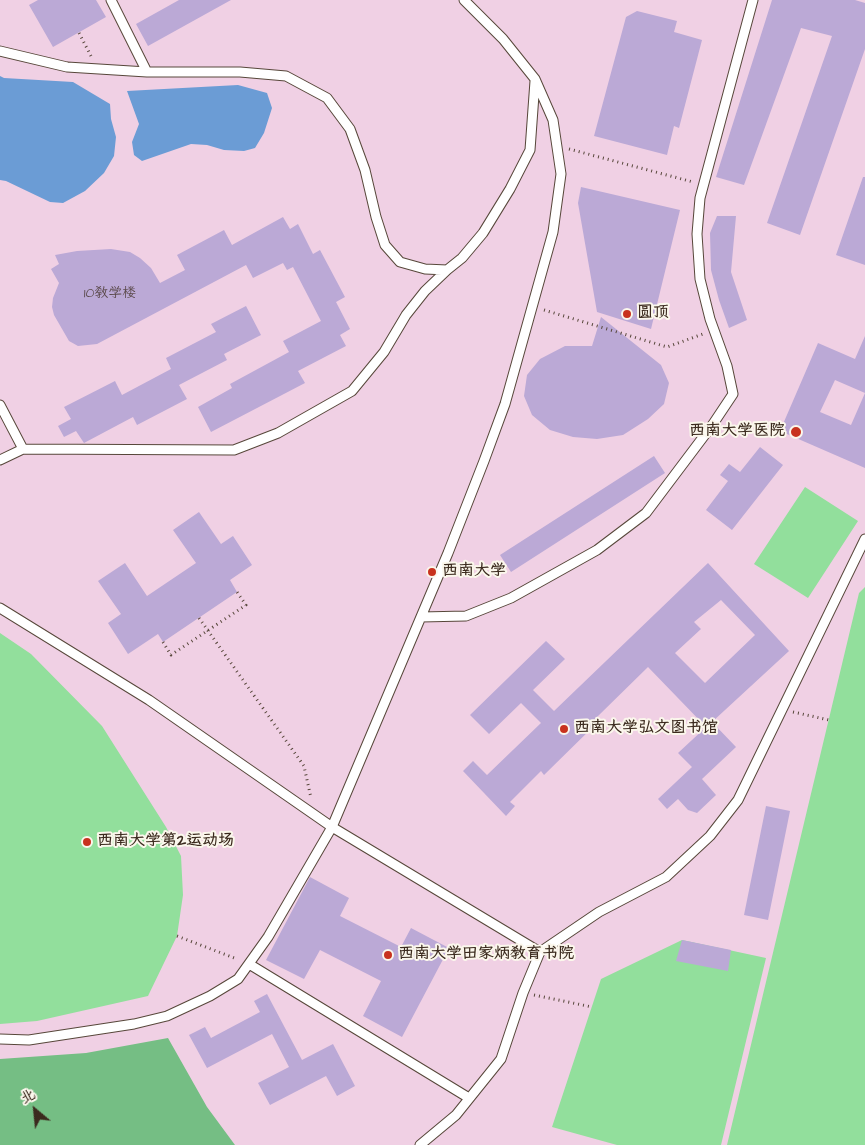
<!DOCTYPE html>
<html>
<head>
<meta charset="utf-8">
<style>
  body { margin:0 }
  #map { position:relative; width:865px; height:1145px; overflow:hidden; background:#f6ecd7; font-family:"Architects Daughter","LXGW WenKai TC",sans-serif }
  canvas { display:block }
  .north { position:absolute; left:10px; top:1085px; width:50px; height:50px; -webkit-text-stroke:4px #fbf7ec; paint-order:stroke; rotate:332deg; font-size:14px; font-weight:700; line-height:20px; text-align:center; color:#3b2a1e }
  .north::after { content:''; display:block; margin:auto; width:18px; height:22px; background:#3b2a1e; clip-path:polygon(50% 0,100% 100%,50% 72%,0 100%) }
</style>
</head>
<body>
<div id="map">
<canvas width="865" height="1145"></canvas>
<div class="north">北</div>
</div>
<script>
const ctx = document.querySelector('canvas').getContext('2d');
ctx.lineJoin = 'round';
function fillPath(path, color) {
  ctx.fillStyle = color;
  ctx.fill(path, 'evenodd');
}
function toPath(rows) {
  const path = new Path2D();
  for (const r of rows) {
    path.moveTo(r[0], r[1]);
    for (let i = 2; i < r.length; i += 2) path.lineTo(r[i], r[i + 1]);
  }
  return path;
}
function stroke(path, color, width, dash) {
  ctx.strokeStyle = color;
  ctx.lineWidth = width;
  ctx.lineCap = dash ? 'butt' : 'round';
  ctx.setLineDash(dash || []);
  ctx.stroke(path);
}
function label(font, color, halo, rows, align = 'center') {
  ctx.font = font + ' "Architects Daughter","LXGW WenKai TC",sans-serif';
  ctx.lineWidth = 4;
  ctx.setLineDash([]);
  ctx.textBaseline = 'middle';
  ctx.strokeStyle = halo;
  ctx.fillStyle = color;
  for (const [text, x, y, turn = 0] of rows) {
    ctx.save();
    ctx.translate(x, y);
    ctx.rotate((+turn || 0) * Math.PI / 180);
    ctx.textAlign = isNaN(turn) ? turn : align;
    if (halo) ctx.strokeText(text, 0, 0);
    ctx.fillText(text, 0, 0);
    ctx.restore();
  }
}
const built = toPath([
  [0,0,865,0,865,1145,0,1145]
]);
const green = toPath([
  [805,487,858,521,808,598,754,564],
  [865,587,865,1145,727,1145,859,593],
  [0,633,31,654,102,726,166,827,181,856,183,895,177,936,148,996,37,1021,0,1024],
  [682,940,766,958,721,1145,617,1145,552,1127,601,979]
]);
const forest = toPath([
  [168,1038,207,1107,235,1145,0,1145,0,1059,86,1053]
]);
const water = toPath([
  [0,76,4,78,73,82,110,104,111,119,116,137,114,156,104,173,85,191,63,203,50,202,6,181,0,180],
  [238,85,267,93,272,108,264,133,255,148,244,151,224,150,207,145,191,144,142,161,134,155,132,142,139,124,127,91]
]);
const building = toPath([
  [38,0,96,0,106,17,53,47,29,5],
  [179,0,231,0,148,46,136,24],
  [772,0,855,0,865,3,865,49,800,235,767,223,832,36,801,28,744,185,716,177],
  [637,11,677,21,674,32,702,40,679,128,674,126,667,155,594,136,626,17],
  [863,177,865,177,865,265,836,255],
  [581,187,680,210,651,329,597,312,578,203],
  [717,216,736,216,731,272,747,320,729,328,719,300,711,270,710,233],
  [283,217,290,229,298,224,313,254,320,250,345,297,336,302,350,329,340,335,346,346,298,371,305,383,211,432,198,407,232,388,230,384,289,352,283,341,321,321,293,267,287,270,283,263,253,278,246,265,97,344,78,346,69,341,54,315,52,307,53,298,59,283,51,269,59,264,55,255,77,251,111,249,130,252,140,258,151,268,160,283,185,270,177,255,224,230,232,245],
  [246,306,261,335,224,354,227,360,179,385,187,399,137,425,133,417,84,443,76,431,64,437,58,426,71,419,64,407,115,381,122,395,171,369,166,358,216,332,211,324],
  [601,317,661,365,669,383,664,404,648,419,623,435,597,439,573,437,550,430,532,415,524,396,527,375,540,359,565,346,592,346],
  [865,336,865,393,835,380,820,412,851,425,865,393,865,468,780,431,818,343,855,359],
  [760,447,783,465,732,530,706,510,728,481,720,475,729,464,740,472],
  [654,456,665,473,511,572,500,555],
  [199,512,221,544,233,536,252,565,230,580,237,592,163,642,158,634,128,654,108,623,121,614,98,581,125,563,147,596,196,563,173,530],
  [708,563,789,651,712,722,736,747,702,779,716,795,697,813,688,810,678,799,667,809,658,799,692,767,678,753,706,727,648,667,597,717,600,720,544,775,541,771,510,802,515,806,506,816,463,771,473,761,487,775,541,723,521,703,489,734,470,715,546,641,565,659,533,690,554,711],
  [721,600,755,635,705,683,675,653,701,629,694,622],
  [766,806,790,811,768,920,744,915],
  [310,877,349,898,340,916,401,947,411,928,449,948,402,1037,363,1016,381,981,320,950,304,979,266,960],
  [682,940,731,950,728,971,676,961],
  [267,994,302,1060,333,1044,355,1086,337,1096,326,1076,270,1105,258,1083,289,1067,272,1034,207,1068,189,1035,205,1027,211,1038,260,1012,254,1001]
]);
const path = toPath([
  [79,33,91,56],
  [569,149,693,182],
  [544,310,667,347,703,334],
  [199,618,304,766,311,798],
  [163,642,171,655,246,605,237,592],
  [793,712,829,720],
  [177,936,237,959],
  [534,995,592,1007]
]);
const service = toPath([
  [111,0,147,72],
  [0,51,67,67,147,72,240,72,286,76,327,98,350,129,365,170,376,217,385,245,400,262,425,269,447,270,462,258,483,233,510,189,530,150,535,81],
  [0,405,23,449],
  [0,460,23,449,234,450,278,433,352,391,384,352,406,315,425,291,447,270],
  [0,608,149,700,332,827,540,952],
  [421,617,466,616,511,598,597,550,646,513,713,424,733,394,727,366,710,319,700,279,697,234,700,198,753,0],
  [249,964,469,1098],
  [0,1039,29,1040,134,1024,167,1016,210,996,238,979,268,937,332,827,448,553,484,461,505,404,553,232,561,174,553,120,535,79,503,39,464,0],
  [420,1145,456,1115,501,1059,523,993,540,952,599,912,666,877,710,836,738,800,865,539]
]);
const markers = [
  [627,314,5,"#c8321e"],
  [796,432,6,"#c8321e"],
  [432,572,5,"#c8321e"],
  [564,729,5,"#c8321e"],
  [87,842,5,"#c8321e"],
  [388,955,5,"#c8321e"]
];
const numberNames = [
  ["10教学楼",110,294]
];
const poiNames = [
  ["圆顶",637,314],
  ["西南大学医院",785,432,"right"],
  ["西南大学",442,572],
  ["西南大学弘文图书馆",574,729],
  ["西南大学第2运动场",97,842],
  ["西南大学田家炳教育书院",398,955]
];
fillPath(built, '#f0d0e4');
fillPath(green, '#92df9c');
fillPath(forest, '#75be84');
fillPath(water, '#6b9cd5');
fillPath(building, '#bba9d6');
stroke(service, '#57473a', 11);
stroke(path, '#57473a', 3, [1, 4]);
stroke(service, '#fff', 9);
for (const [x, y, r, color] of markers) {
  const dot = new Path2D();
  dot.arc(x, y, r, 0, 2 * Math.PI);
  ctx.fillStyle = color;
  ctx.fill(dot);
  stroke(dot, '#fbf7ec', 2);
}
label('14px', '#5b4a4c', null, numberNames);
label('bold 16px', '#3b2a1e', '#fbf7ec', poiNames, 'left');
</script>
</body>
</html>
